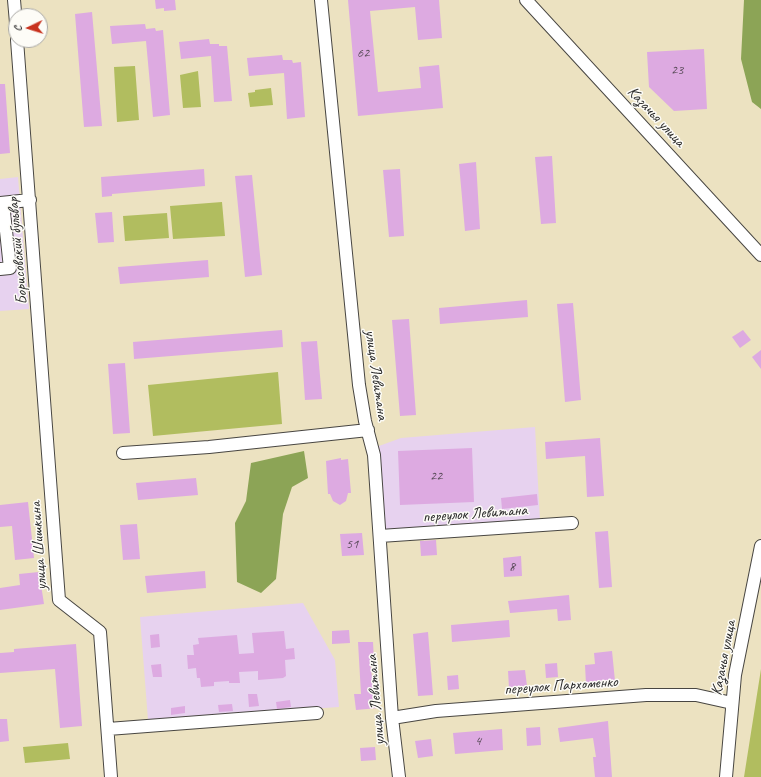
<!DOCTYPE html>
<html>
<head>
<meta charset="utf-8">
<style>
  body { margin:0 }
  #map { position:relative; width:761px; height:777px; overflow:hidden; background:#ece2c1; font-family:Caveat,sans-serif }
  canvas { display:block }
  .north { position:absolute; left:8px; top:8px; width:40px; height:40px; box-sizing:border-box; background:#fdfcf7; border:1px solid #a9a8a5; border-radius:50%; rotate:266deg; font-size:11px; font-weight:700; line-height:16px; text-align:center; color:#2b2b2b }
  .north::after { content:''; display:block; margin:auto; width:14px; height:18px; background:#c8321e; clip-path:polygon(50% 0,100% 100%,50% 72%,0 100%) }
</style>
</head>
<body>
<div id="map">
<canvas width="761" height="777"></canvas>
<div class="north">С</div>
</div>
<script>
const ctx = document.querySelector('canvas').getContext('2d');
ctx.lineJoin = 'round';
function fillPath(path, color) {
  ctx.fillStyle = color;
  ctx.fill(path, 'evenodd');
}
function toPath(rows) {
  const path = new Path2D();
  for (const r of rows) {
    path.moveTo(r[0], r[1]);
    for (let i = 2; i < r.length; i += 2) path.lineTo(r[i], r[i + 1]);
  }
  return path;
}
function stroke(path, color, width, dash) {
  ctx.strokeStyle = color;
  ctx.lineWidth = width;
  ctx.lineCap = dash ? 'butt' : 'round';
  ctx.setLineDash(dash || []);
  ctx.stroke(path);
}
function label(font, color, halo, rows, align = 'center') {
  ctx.font = font + ' Caveat,sans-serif';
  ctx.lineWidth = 3;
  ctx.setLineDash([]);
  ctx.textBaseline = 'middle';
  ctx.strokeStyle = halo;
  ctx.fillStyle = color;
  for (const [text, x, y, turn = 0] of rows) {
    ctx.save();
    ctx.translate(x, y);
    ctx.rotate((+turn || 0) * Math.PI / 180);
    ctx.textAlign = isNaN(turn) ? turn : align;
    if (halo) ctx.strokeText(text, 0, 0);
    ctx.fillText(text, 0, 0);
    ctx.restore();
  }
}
const built = toPath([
  [18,177,29,309,0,311,0,179],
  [535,427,540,521,385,532,379,446,401,438],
  [303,603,335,660,339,707,148,720,140,617]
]);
const green = toPath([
  [135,66,139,120,117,122,114,67],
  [198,71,201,107,183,108,180,75],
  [271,88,273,105,250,107,248,93,255,92,255,90],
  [222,202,225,236,173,239,170,206],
  [167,213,169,238,125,241,123,216],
  [278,372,282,424,153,436,148,385],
  [761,669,761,777,744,777],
  [68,743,70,759,25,763,23,747]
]);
const forest = toPath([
  [744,0,761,0,761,109,752,102,741,59],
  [304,451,308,478,292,487,283,514,276,579,261,593,237,582,235,523,246,501,251,463]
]);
const building = toPath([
  [155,0,175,0,176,10,164,11,164,8,156,9],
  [348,0,439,0,442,38,418,40,415,7,370,11,378,92,421,88,419,67,439,65,443,108,358,116],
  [92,12,102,126,84,127,75,14],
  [145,24,146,29,155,28,156,31,163,30,170,115,153,117,146,41,112,44,110,26],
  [209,39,210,44,219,44,219,46,227,46,232,101,214,102,211,56,181,59,179,42],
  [704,49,707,109,674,111,649,87,647,52],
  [282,55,283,60,292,60,293,63,301,62,305,117,287,119,284,73,249,76,247,58],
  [0,84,5,84,10,153,0,154],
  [552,156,556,223,541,224,535,157],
  [476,162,480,229,465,231,459,164],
  [204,169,205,186,112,194,112,196,102,197,101,177],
  [400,169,404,236,389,237,383,170],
  [252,175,262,275,245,277,235,176],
  [112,212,114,242,98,243,95,213],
  [208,260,209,277,120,284,118,267],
  [527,300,528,317,440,324,439,308],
  [573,303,581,400,565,402,557,304],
  [409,319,416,415,400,416,392,320],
  [282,330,283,347,134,359,133,342],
  [743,330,751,340,740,348,732,337],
  [317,341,322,399,305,400,301,342],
  [761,350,761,369,752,357],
  [125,363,130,433,113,434,108,364],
  [600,438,604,496,587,497,585,456,546,459,545,442],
  [472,448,474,502,400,505,398,451],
  [341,458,341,460,348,459,351,493,348,493,346,501,340,505,333,501,330,494,328,494,326,461],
  [196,478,198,495,138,500,136,483],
  [537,494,538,505,502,509,501,498],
  [28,502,34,558,15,560,12,526,0,527,0,505],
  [137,524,140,559,123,560,120,525],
  [608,531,612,587,599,588,595,532],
  [362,533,364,555,342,556,340,534],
  [436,540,437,555,421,556,420,541],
  [521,556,522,576,504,577,503,558],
  [205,571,206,588,147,593,145,576],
  [39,572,44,604,0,610,0,588,20,585,19,574],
  [569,595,571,620,558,621,557,609,510,613,508,601],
  [509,620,510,637,452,642,451,625],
  [349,630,350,643,332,644,332,631],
  [284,631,286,649,294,648,295,659,285,660,286,676,283,678,258,680,258,671,239,672,240,683,229,683,229,681,214,682,214,686,201,687,200,678,197,678,196,668,188,669,187,655,194,655,193,645,199,644,198,638,237,635,239,654,254,653,252,633],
  [428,632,433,695,418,696,413,634],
  [159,634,160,647,151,648,150,635],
  [358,642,373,642,374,661,370,661,374,693,377,692,378,708,356,710,354,694,361,694],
  [76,644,82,726,60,728,55,669,0,673,0,653,14,652,14,649],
  [612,651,615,681,586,684,585,665,595,664,594,653],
  [557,663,558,677,546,678,545,664],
  [161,664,162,677,153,677,151,665],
  [525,670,527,686,509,688,508,671],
  [458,675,459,689,448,690,447,676],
  [248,694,257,694,259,706,249,707],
  [290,700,291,707,277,709,276,702],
  [232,704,233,711,219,712,218,705],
  [185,706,185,713,171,715,171,708],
  [0,719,7,719,9,741,0,742],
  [608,721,612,777,595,777,593,757,596,757,593,738,560,742,558,728],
  [540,727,541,745,527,746,526,728],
  [502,729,503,750,455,754,453,733],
  [431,739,433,756,418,758,415,741],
  [375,747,376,760,361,761,360,748]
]);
const minor = toPath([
  [14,0,16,23],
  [321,0,359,385,365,421,374,455,392,718,399,777],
  [526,0,761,255],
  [17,40,59,600,100,632,111,777],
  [0,203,30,200],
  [0,269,10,268,3,203],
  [123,453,209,447,368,430],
  [380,536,572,523],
  [392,718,436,711,646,695,696,695,732,703],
  [108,729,317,713],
  [726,777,735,675,761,546]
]);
const numberNames = [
  ["62",363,53],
  ["23",677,70],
  ["22",436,476],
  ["51",352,544],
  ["8",512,567],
  ["4",478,741]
];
const streetNames = [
  ["Казачья улица",656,117,47],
  ["Борисовский бульвар",18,251,-95],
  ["улица Левитана",376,375,82],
  ["переулок Левитана",475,514,-4],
  ["улица Шишкина",39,546,-94],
  ["Казачья улица",724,658,-79],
  ["переулок Пархоменко",561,686,-4],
  ["улица Левитана",376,700,-95]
];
fillPath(built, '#e7d2ef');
fillPath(green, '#b1bd5f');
fillPath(forest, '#8ca456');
fillPath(building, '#ddaae1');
stroke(minor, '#484642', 14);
stroke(minor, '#fff', 12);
label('14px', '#584b58', null, numberNames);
label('16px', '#2b2b2b', '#fdfcf7', streetNames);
</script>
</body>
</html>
